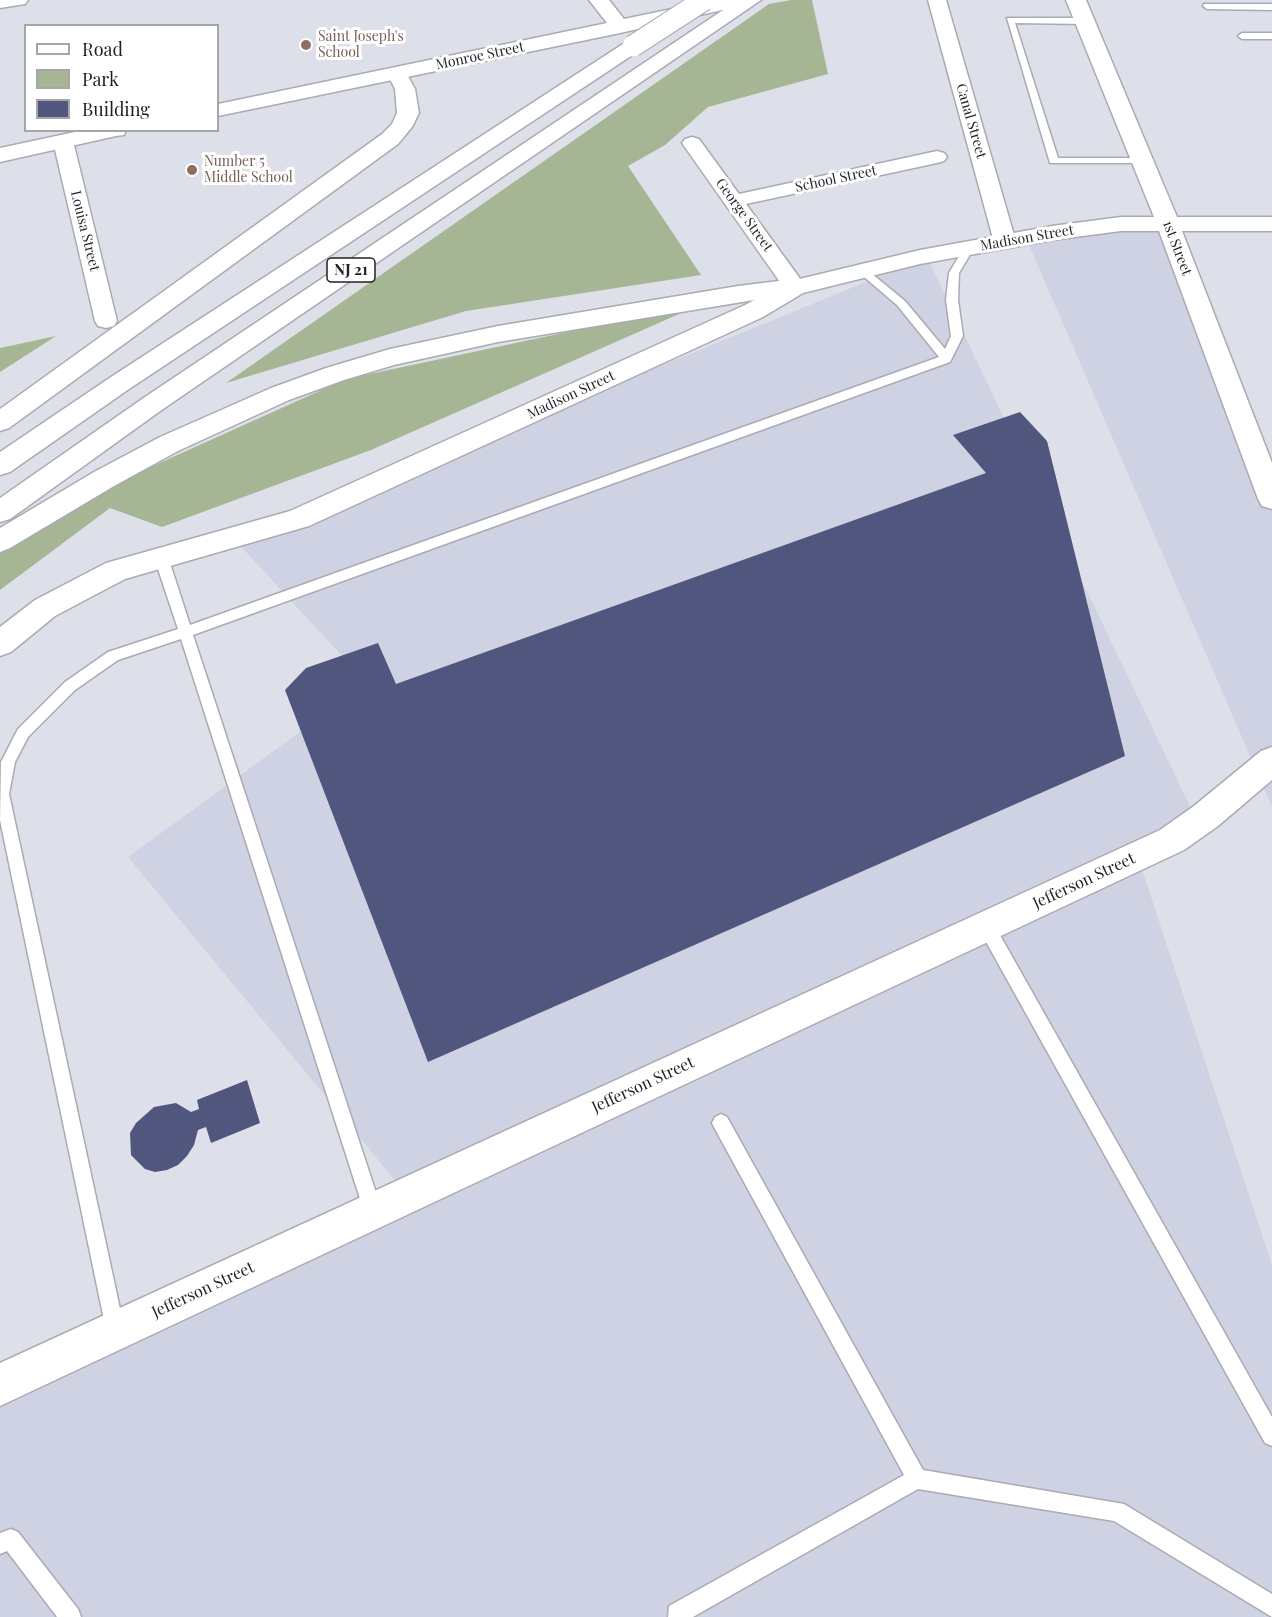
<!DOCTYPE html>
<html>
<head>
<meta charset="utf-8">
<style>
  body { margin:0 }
  #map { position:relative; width:1272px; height:1617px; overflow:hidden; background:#dee0e9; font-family:"Playfair Display",serif }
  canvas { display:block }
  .legend { position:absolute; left:24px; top:24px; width:195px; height:108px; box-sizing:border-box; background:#fff; border:2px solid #a5a6a7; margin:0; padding:8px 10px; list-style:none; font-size:18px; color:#1f2023 }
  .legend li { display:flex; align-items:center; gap:12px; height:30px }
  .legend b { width:30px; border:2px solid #a5a6a7 }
</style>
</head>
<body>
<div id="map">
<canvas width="1272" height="1617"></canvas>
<ul class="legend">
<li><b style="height:8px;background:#fff"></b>Road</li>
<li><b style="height:16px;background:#a6b695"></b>Park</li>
<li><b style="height:16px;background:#51567e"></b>Building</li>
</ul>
</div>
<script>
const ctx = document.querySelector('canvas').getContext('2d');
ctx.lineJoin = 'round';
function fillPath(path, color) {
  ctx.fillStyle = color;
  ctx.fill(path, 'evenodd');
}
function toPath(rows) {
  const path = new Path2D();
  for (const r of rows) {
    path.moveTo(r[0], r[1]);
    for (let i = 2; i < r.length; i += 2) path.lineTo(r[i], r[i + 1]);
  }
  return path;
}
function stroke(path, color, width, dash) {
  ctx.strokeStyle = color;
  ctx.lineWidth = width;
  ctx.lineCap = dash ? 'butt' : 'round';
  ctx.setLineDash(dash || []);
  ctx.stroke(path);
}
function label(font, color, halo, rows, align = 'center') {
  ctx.font = font + ' "Playfair Display",serif';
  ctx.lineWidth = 6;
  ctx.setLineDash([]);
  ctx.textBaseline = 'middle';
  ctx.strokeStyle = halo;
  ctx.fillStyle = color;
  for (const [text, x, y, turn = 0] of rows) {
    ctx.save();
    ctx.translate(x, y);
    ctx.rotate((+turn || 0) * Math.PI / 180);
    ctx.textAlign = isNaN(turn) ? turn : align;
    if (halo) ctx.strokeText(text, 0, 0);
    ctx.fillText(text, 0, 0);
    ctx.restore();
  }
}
const built = toPath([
  [1171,221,1272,475,1272,807,1026,238],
  [927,257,1199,825,1139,860,1272,1265,1272,1617,0,1617,0,1396,412,1201,128,857,367,683,235,540]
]);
const green = toPath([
  [791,0,812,0,828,74,708,107,665,145,628,166,701,275,466,311,226,383,769,4],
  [704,303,371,450,162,527,110,508,0,590,0,550,84,497,346,379],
  [56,336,0,372,0,348]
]);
const building = toPath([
  [1020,412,1047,441,1125,756,428,1062,285,690,306,668,378,643,396,684,986,473,953,435],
  [247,1080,260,1123,211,1143,206,1127,198,1130,194,1145,187,1156,178,1165,167,1170,155,1172,145,1169,131,1155,130,1133,136,1123,154,1107,176,1103,191,1112,199,1109,197,1100]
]);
const lane = toPath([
  [1204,4,1272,4,1272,10,1207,9,1203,6,1204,4],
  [1007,18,1084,18,1088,21,1084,24,1015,23,1058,158,1142,158,1146,159,1146,163,1050,163,1007,18],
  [1272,33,1272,39,1242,39,1238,36,1242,33,1272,33],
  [969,245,974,248,959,273,958,300,963,336,950,362,193,635,382,1211,379,1217,373,1220,367,1217,364,1211,181,639,118,660,75,690,28,737,15,762,9,794,125,1332,122,1339,115,1342,108,1339,0,820,1,762,18,729,65,682,108,652,178,629,154,557,156,554,166,554,168,557,190,625,939,357,897,305,857,271,858,269,866,269,905,301,945,349,951,336,946,300,949,273,965,246,969,245],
  [986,919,992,921,1272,1417,1272,1446,1265,1443,980,931,978,926,980,921,986,919],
  [721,1114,727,1117,923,1470,1124,1504,1272,1594,1272,1617,1114,1521,918,1489,693,1617,668,1617,669,1606,904,1475,715,1129,712,1123,715,1117,721,1114],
  [11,1529,18,1532,78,1609,81,1617,57,1617,7,1551,0,1554,0,1533,11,1529]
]);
const street = toPath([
  [0,0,28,0,25,4,0,8,0,0],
  [928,0,946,0,1016,242,1012,247,1005,248,998,247,994,242,928,0],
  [63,135,70,137,73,141,117,321,114,326,106,328,98,326,95,321,53,141,56,137,63,135],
  [692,137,699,139,739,194,937,151,944,153,947,157,944,161,937,163,746,204,806,287,803,292,795,294,787,292,682,143,685,139,692,137]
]);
const secondary = toPath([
  [589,0,609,0,624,19,715,0,752,0,749,4,620,33,218,116,218,104,607,23,589,0],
  [1066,0,1086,0,1177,217,1272,217,1272,231,1182,231,1272,463,1272,509,1262,506,1258,499,1159,231,1121,231,1052,240,920,264,803,293,763,317,309,526,125,579,55,616,11,652,0,656,0,627,35,600,106,563,290,511,745,305,787,282,920,250,1052,226,1121,217,1154,217,1066,0],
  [84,130,126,130,124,135,116,136,0,162,0,148,84,130],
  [1272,747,1272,780,1218,826,1184,850,0,1406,0,1363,1160,830,1194,806,1261,751,1272,747]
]);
const highway = toPath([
  [738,0,761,0,163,409,10,519,0,522,0,498,145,397,738,0],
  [633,40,640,42,643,46,640,50,129,389,10,472,0,475,0,452,111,377,626,42,633,40],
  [397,67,404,69,415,89,419,113,412,127,398,144,9,428,0,431,0,409,382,134,392,124,397,113,395,89,387,73,390,69,397,67],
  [795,279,803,282,807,287,803,292,498,342,394,365,344,380,289,400,178,451,114,486,10,548,0,552,0,528,94,472,160,437,271,388,326,368,390,349,498,326,738,286,795,279]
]);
const highwayBridge = toPath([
  [633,46,704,0]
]);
const markers = [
  [306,45,6,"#8d6e63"],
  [192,170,6,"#8d6e63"]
];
const farEducationnames = [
  ["Saint Joseph's",318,37],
  ["School",318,53],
  ["Number 5",204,162],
  ["Middle School",204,178]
];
const farStreetnames = [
  ["Monroe Street",480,56,-12],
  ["Canal Street",971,121,74],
  ["School Street",836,179,-12],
  ["George Street",744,215,54],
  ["Louisa Street",85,231,76],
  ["Madison Street",1027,238,-10],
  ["1st Street",1177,248,69],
  ["Madison Street",571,395,-25]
];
const shields = [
  [351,270,48]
];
const shieldNames = [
  ["NJ 21",351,270]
];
const streetNames = [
  ["Jefferson Street",1084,881,-25],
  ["Jefferson Street",643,1085,-25],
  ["Jefferson Street",203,1290,-25]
];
fillPath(built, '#cfd2e3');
fillPath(green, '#a6b695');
fillPath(building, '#51567e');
stroke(lane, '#a9aab3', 3);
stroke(street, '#a9aab3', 3);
stroke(secondary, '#a9aab3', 3);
stroke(highway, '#a9aab3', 3);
fillPath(lane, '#fff');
fillPath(street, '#fff');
fillPath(secondary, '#fff');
fillPath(highway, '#fff');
stroke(highwayBridge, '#a9aab3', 23, []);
stroke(highwayBridge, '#fff', 21);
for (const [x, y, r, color] of markers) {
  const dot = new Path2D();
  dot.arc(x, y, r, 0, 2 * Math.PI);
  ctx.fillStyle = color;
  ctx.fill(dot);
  stroke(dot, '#fff', 2);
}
label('14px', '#785e54', '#fff', farEducationnames, 'left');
label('14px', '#1f2023', '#fff', farStreetnames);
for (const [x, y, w] of shields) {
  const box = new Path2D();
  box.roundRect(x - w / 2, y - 12, w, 24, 4.5);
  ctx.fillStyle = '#fff';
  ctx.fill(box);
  stroke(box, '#1f2023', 1.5);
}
label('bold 15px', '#1f2023', null, shieldNames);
label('16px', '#1f2023', '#fff', streetNames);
</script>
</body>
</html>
